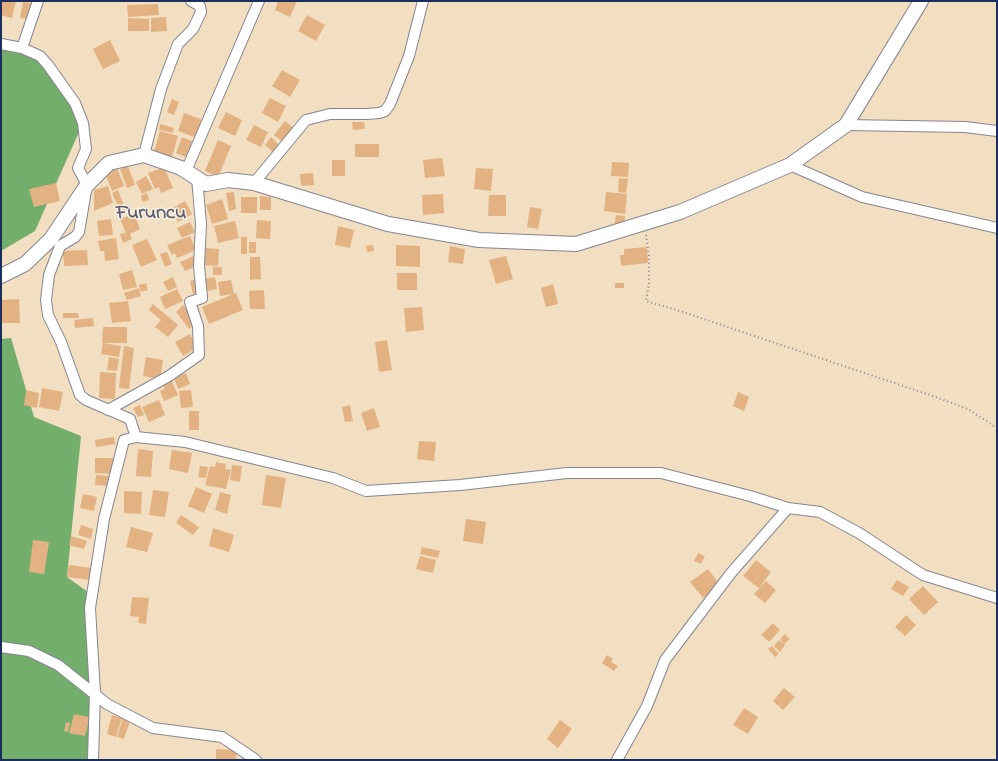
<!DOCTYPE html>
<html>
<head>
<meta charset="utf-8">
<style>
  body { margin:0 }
  #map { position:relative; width:998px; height:761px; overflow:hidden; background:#f2dec0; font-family:"Indie Flower",sans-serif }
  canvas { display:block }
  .frame { position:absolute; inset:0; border:2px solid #1b2f5e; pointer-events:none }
</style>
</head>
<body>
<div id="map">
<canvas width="998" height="761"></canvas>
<div class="frame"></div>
</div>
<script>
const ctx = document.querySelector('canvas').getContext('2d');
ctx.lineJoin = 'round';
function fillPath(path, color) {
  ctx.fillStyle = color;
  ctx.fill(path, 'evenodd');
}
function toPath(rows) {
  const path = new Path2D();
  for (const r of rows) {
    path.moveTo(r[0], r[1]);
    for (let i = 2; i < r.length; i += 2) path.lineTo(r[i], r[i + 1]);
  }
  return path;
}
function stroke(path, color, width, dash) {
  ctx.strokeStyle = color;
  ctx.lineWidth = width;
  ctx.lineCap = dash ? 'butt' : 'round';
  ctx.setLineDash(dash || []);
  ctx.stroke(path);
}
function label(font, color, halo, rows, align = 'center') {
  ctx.font = font + ' "Indie Flower",sans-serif';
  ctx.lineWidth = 3;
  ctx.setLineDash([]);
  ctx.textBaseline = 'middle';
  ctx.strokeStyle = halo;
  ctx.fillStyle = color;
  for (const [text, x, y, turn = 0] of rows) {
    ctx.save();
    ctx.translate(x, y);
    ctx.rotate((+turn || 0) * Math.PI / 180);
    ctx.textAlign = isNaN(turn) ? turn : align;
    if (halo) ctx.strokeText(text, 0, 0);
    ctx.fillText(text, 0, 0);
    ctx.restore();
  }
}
const forest = toPath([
  [1,41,32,51,83,123,35,231,1,251],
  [11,338,34,417,81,436,67,577,92,595,91,760,1,760,1,339]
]);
const building = toPath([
  [1,1,16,1,12,18,1,15],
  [278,1,297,1,290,17,275,10],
  [23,2,31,3,28,19,20,18],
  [158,4,159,15,128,17,127,5],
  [307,15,325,25,316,41,298,31],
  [166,17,167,31,151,32,151,18],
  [128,18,149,19,149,31,128,31],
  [110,40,120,61,103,69,93,49],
  [282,70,300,80,290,97,272,86],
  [270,98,286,106,278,122,262,113],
  [172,99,179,102,174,115,167,112],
  [226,112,242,120,235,136,218,128],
  [184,113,203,120,197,138,178,131],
  [285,121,296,130,285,144,274,135],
  [352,122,364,122,365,129,353,130],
  [160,124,174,128,173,133,159,130],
  [254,125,268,132,261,147,246,140],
  [160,131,178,136,172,157,154,152],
  [182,137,194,142,188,158,176,153],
  [271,137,280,146,274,153,265,145],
  [218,140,231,146,218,177,205,171],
  [355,144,379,144,379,157,355,157],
  [442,158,445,176,425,178,423,160],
  [332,160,345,160,345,176,332,176],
  [612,162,629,163,628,177,611,176],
  [128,166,135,185,127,188,120,169],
  [164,167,173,188,161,193,159,187,155,189,148,173],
  [117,168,124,186,112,191,105,173],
  [476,168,493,169,491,191,474,189],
  [313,173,314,185,301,186,300,174],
  [146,176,153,189,142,194,136,182],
  [619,178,628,179,626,193,618,192],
  [56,183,60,201,34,207,29,189],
  [108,186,113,203,94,211,94,190],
  [118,190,126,211,121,213,112,193],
  [234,192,236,209,229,211,226,193],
  [606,192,627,194,625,214,604,211],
  [147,193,149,200,143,202,141,196],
  [443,194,444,213,423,215,422,195],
  [489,195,506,195,506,216,488,216],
  [260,196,271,197,271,210,260,210],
  [241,197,257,197,257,213,241,213],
  [222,199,228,219,212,224,206,205],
  [185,201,192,214,178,222,171,209],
  [530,207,542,209,538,229,527,227],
  [134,214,140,229,130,234,132,239,123,243,120,234,125,233,127,236,120,219],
  [616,215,625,216,624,224,614,227],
  [111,219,113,235,99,236,97,221],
  [257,220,271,221,270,239,256,238],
  [235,221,239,238,218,243,214,226],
  [190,222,195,232,182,238,177,228],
  [338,226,354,230,350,248,335,245],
  [190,236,196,250,177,258,175,253,172,255,167,245],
  [241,237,247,237,247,254,241,254],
  [116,238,119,259,105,261,104,251,100,251,98,241],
  [147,239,157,260,141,267,132,245],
  [249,242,256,242,256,253,249,253],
  [373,245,374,251,367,252,366,246],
  [396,245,420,246,420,267,396,266],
  [450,246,465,249,463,264,448,262],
  [647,247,648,263,621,266,620,255,624,255,624,249],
  [205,248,219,249,218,266,204,265],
  [87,250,88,265,64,266,63,251],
  [167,252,172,264,165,267,160,254],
  [194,256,198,265,185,271,180,262],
  [506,256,513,279,496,284,489,260],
  [250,257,260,257,261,279,250,280],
  [213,267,222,267,222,275,213,275],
  [132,270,137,287,123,290,119,274],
  [397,273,417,273,417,290,397,290],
  [173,277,177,287,168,291,163,282],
  [215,277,217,289,207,291,204,279],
  [197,279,200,293,193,294,190,281],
  [231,280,234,294,220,296,218,282],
  [146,283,148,290,141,292,139,285],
  [615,283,624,283,624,288,615,288],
  [553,284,558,304,546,307,541,288],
  [139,288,141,296,127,300,124,293],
  [177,289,183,301,165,309,160,297],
  [264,290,265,309,250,309,249,291],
  [236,293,243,310,209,324,202,307],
  [19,299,20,323,2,323,1,300],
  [128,301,131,321,112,323,109,303],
  [153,304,178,325,168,337,155,327,161,320,149,310],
  [183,305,197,323,189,329,176,312],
  [422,307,424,330,406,332,404,308],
  [63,313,78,313,79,318,63,318],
  [93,318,94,326,75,328,74,320],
  [103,327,127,327,127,343,102,343],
  [190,334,197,348,183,356,175,342],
  [387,340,392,370,379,372,375,342],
  [103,343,121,346,119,357,101,354],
  [124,346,134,348,129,389,119,388],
  [109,357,119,359,117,371,107,370],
  [146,357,163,360,160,379,143,376],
  [100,372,116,373,115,399,99,398],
  [186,373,190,384,178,389,174,378],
  [171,379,178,395,164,401,160,391,165,389,162,383],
  [42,388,63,392,59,411,39,407],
  [26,390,39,393,37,408,24,405],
  [191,390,193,407,181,408,179,391],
  [738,392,749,397,744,411,733,406],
  [159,400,165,415,149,422,142,407],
  [140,405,144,415,138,417,133,408],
  [350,405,353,421,345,422,342,407],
  [374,408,380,427,367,431,361,413],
  [189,411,199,411,199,430,189,430],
  [114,437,115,444,96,447,95,440],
  [419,441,436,442,434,461,417,459],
  [138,449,153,451,151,477,136,476],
  [172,450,192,453,188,473,169,469],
  [95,458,113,458,113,474,95,473],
  [216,462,226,464,225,469,231,470,226,489,205,485,210,466,215,467],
  [232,465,242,466,240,482,230,480],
  [200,466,208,467,206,478,198,477],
  [96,475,111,476,110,486,95,485],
  [266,475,286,478,281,508,262,505],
  [196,487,212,494,204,513,188,506],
  [153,490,169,492,165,517,149,515],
  [124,491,142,492,141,514,124,513],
  [220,492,231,495,227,514,215,510],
  [83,494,97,497,94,511,80,508],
  [181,515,199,527,193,535,176,523],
  [466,519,486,522,483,544,463,541],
  [81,525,93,529,91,539,78,535],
  [131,527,153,533,147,552,126,547],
  [213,528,234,535,229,552,209,546],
  [71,536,87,541,84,549,69,545],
  [33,540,49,542,44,574,29,572],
  [422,547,440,551,438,558,420,554],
  [698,553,705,556,701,564,694,561],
  [420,556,436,560,433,573,416,569],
  [756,560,771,572,759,588,743,576],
  [69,565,92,568,91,580,67,577],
  [708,569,720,585,703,598,690,582],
  [897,580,909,587,903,596,891,589],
  [766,581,776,590,765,603,754,594],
  [923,586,938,602,924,615,909,599],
  [132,597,149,598,146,624,138,623,139,617,130,616],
  [906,615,916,625,905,636,895,627],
  [773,623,780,630,769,642,761,635],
  [785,634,790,639,784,644,780,639],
  [779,640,785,645,780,652,774,646],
  [772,646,779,654,775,657,768,649],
  [607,655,613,659,611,662,618,666,614,671,602,663],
  [784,688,795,697,783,710,773,701],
  [744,708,758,717,748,734,733,725],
  [74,714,90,717,85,736,69,733],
  [112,715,122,718,116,737,107,734],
  [123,718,130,721,124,739,117,737],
  [560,720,572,729,558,748,547,739],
  [66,722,70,723,68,732,64,731],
  [216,749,237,750,236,760,216,760]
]);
const path = toPath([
  [646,235,649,256,649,284,646,301,680,311,933,396,968,409,997,428]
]);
const street = toPath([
  [1,44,22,48,40,56,48,65,75,103,83,123,86,149,78,168,87,185,79,232,75,237,60,246,49,275,46,300,48,315,61,342,80,395,86,400,130,419,136,437],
  [22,48,38,1],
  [846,125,965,127,997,131],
  [144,155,161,89,178,44,193,29,201,12,200,6,191,1],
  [790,165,862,197,997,228],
  [186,171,259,1],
  [254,183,306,120,330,114,367,114,379,113,385,111,390,104,409,56,423,1],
  [108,410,169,376,199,355,198,326,190,302,202,298,199,266,201,224,197,178],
  [1,647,29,651,58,665,107,704,153,728,222,737,256,760],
  [93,760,95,693,90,608,104,519,124,440,136,437,185,442,333,478,366,491,460,485,567,473,661,473,750,496,788,508,820,512,859,533,923,575,997,598],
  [617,760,647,706,665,660,731,573,788,508]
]);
const secondary = toPath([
  [1,276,25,264,51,239,87,185,109,163,144,155,181,168,206,184,228,180,254,183,388,224,479,240,576,244,680,212,790,165,846,125,921,1]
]);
const quarterNames = [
  ["Furuncu",151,215]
];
fillPath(forest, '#74ae6d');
fillPath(building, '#e3b283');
stroke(street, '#86868f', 12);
stroke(secondary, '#86868f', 16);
stroke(path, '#86868f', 2, [1, 3]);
stroke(street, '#fff', 10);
stroke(secondary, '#fff', 14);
label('bold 20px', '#615d6b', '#f7f3e8', quarterNames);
</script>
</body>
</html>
